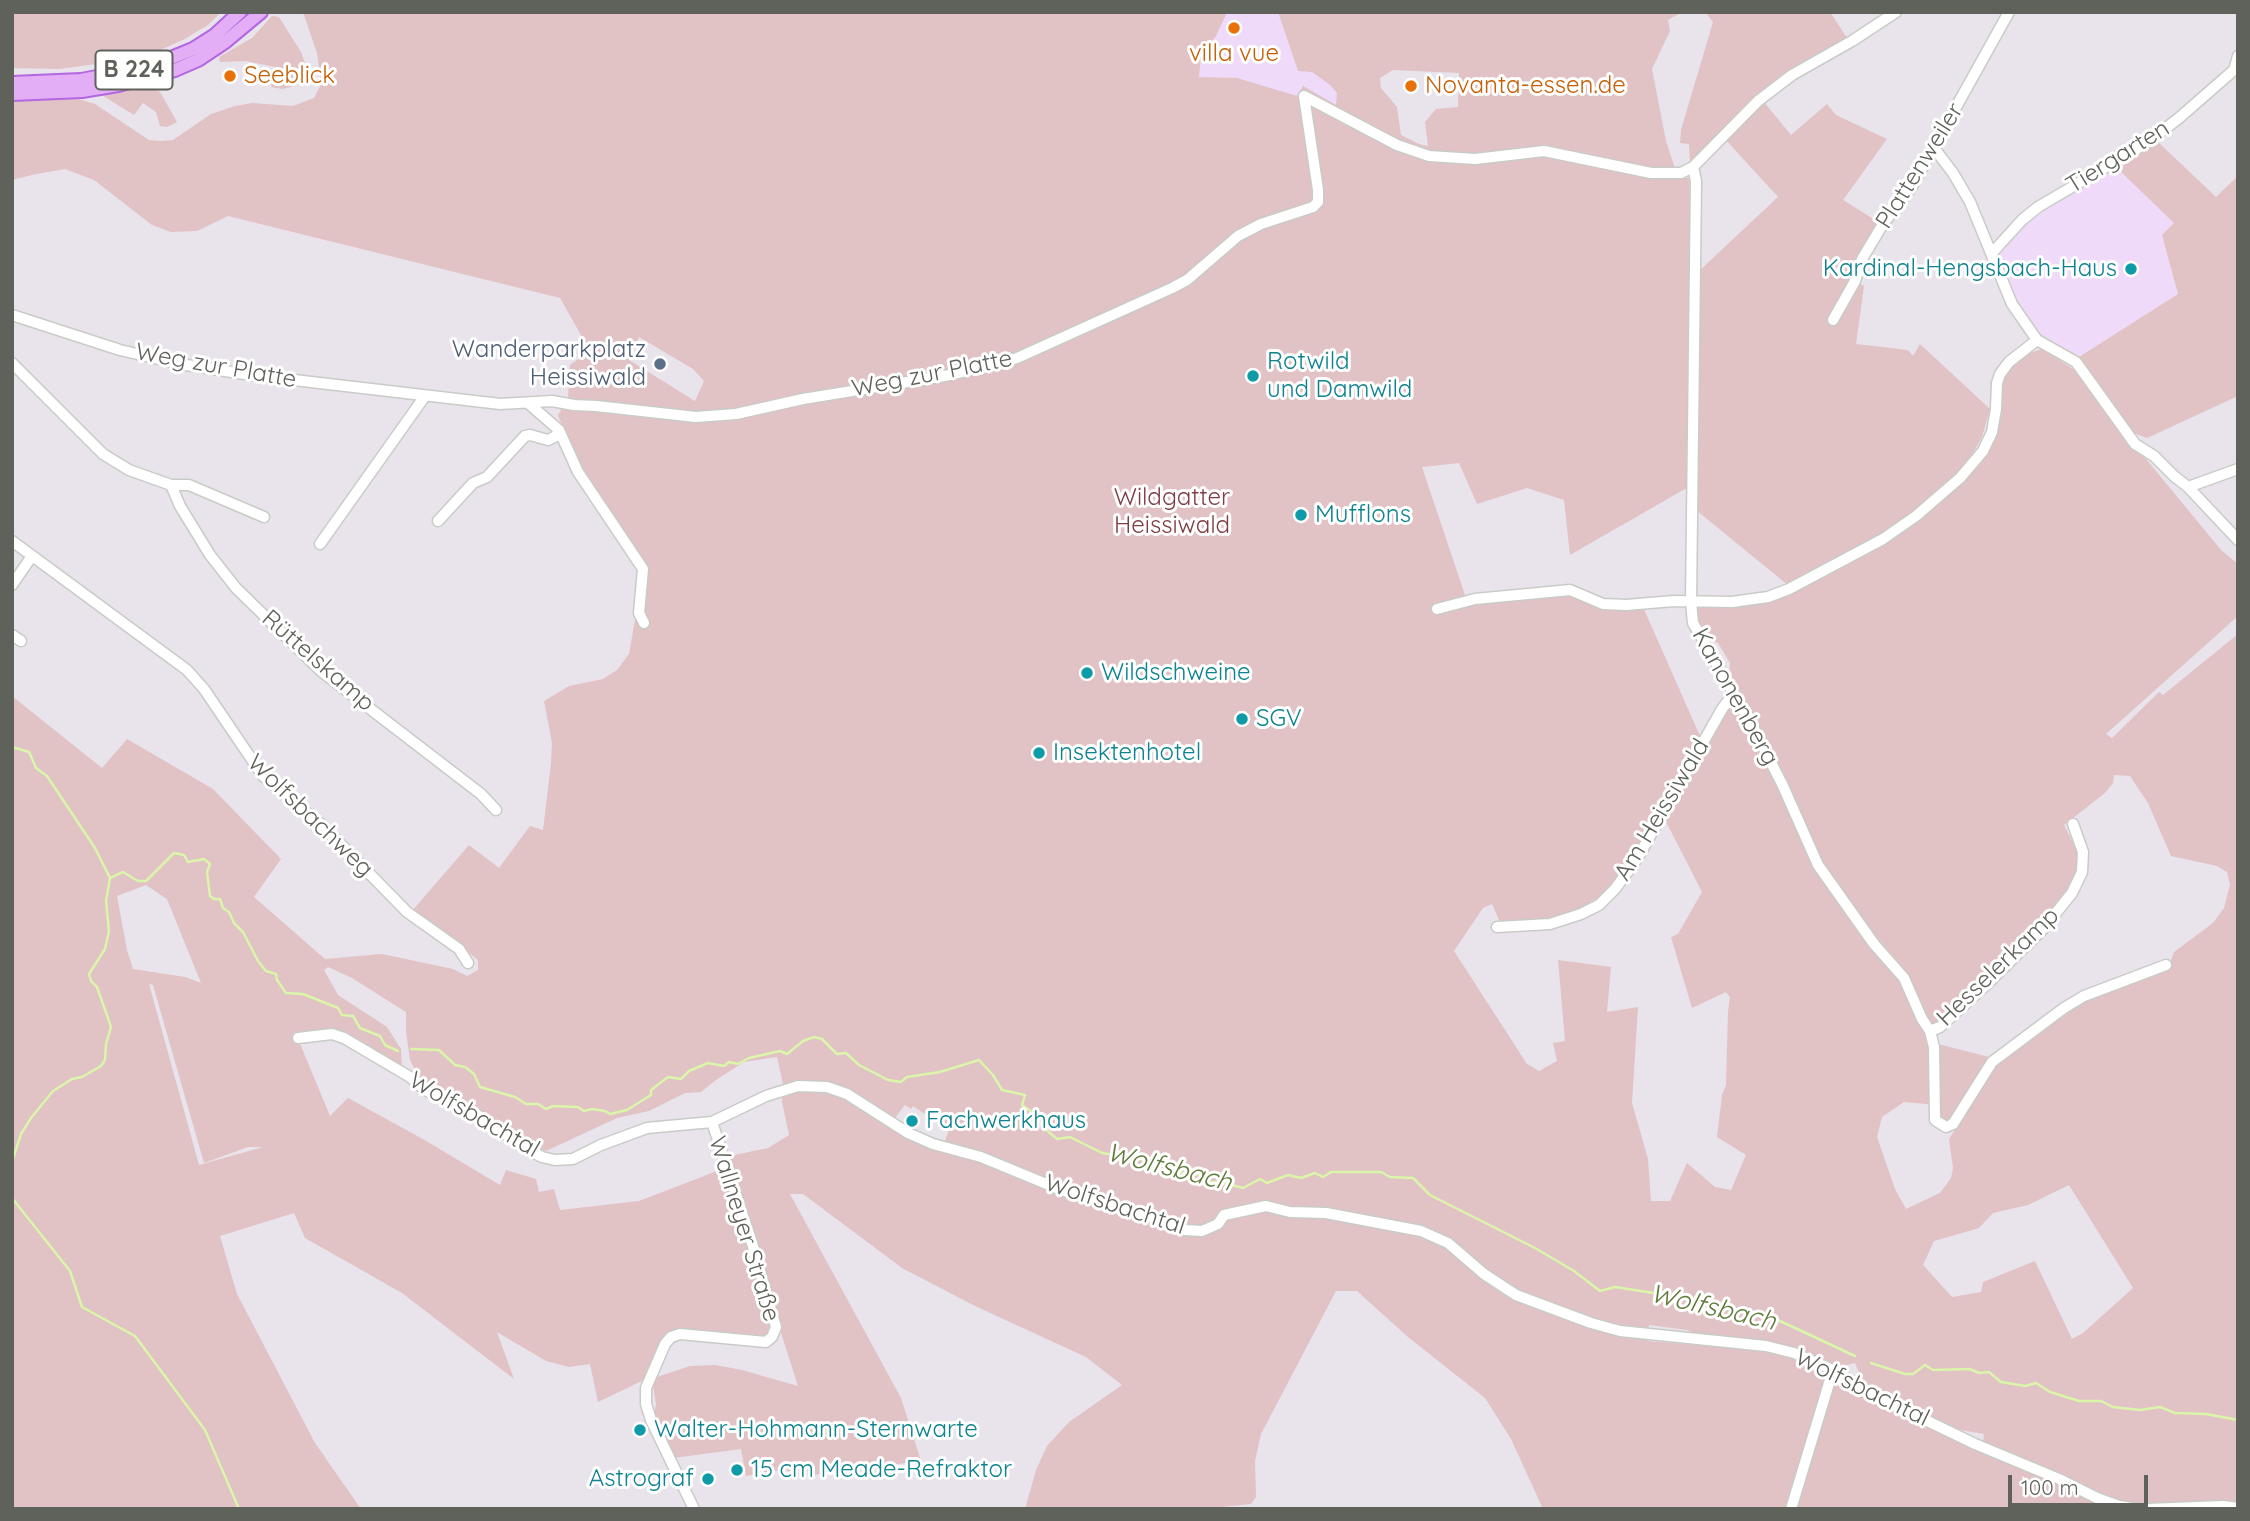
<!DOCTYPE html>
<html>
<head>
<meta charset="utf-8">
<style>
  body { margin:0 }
  #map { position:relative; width:2250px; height:1521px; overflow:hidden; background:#e9e3ec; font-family:Quicksand,sans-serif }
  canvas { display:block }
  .frame { position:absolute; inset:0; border:14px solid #5f625b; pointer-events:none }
  .scale { position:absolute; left:2008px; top:1475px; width:140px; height:32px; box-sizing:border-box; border:4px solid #5f625b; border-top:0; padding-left:9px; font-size:21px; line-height:24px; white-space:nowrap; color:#5f625b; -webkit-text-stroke:5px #fff; paint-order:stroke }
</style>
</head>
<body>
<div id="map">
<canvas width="2250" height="1521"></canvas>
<div class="frame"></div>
<div class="scale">100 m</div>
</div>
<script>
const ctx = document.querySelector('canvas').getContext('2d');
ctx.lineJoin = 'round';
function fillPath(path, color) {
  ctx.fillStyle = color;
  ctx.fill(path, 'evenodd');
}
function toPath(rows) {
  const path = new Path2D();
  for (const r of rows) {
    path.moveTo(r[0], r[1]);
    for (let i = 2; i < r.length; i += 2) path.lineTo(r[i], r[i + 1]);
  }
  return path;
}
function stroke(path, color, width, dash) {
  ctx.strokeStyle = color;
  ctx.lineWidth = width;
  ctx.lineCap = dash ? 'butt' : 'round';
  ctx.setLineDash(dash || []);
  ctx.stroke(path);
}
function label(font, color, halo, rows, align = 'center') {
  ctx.font = font + ' Quicksand,sans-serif';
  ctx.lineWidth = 6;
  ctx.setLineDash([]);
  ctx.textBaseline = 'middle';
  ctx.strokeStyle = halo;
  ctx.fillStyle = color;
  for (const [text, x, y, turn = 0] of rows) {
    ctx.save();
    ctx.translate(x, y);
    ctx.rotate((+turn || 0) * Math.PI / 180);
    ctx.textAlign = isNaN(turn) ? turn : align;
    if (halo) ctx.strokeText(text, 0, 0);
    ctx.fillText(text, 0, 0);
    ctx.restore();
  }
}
const commercial = toPath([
  [1227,12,1278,12,1298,71,1312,72,1330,85,1337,93,1336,106,1304,87,1297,96,1237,78,1199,77,1201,55,1216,36],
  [2115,166,2174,223,2162,235,2178,294,2079,357,2042,338,2018,308,2000,259,2001,254,2020,229,2041,209]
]);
const green = toPath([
  [12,12,221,12,208,25,183,40,160,50,119,61,59,69,12,68],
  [303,12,1227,12,1216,36,1201,55,1199,77,1237,78,1297,96,1303,86,1336,105,1337,93,1330,85,1312,72,1298,71,1278,12,1682,12,1668,20,1670,31,1652,69,1666,141,1678,178,1689,178,1692,295,1690,486,1570,555,1564,500,1527,488,1477,504,1459,463,1422,467,1468,604,1572,593,1643,607,1704,745,1727,708,1734,705,1744,719,1779,787,1801,835,1811,865,1862,938,1900,981,1930,1042,1989,1057,1995,1063,2039,1028,2046,1028,2062,1017,2071,1006,2169,966,2174,952,2213,923,2224,908,2230,885,2227,872,2217,866,2171,856,2148,803,2130,776,2114,775,2113,783,2105,793,2064,825,2078,853,2078,867,2069,889,2056,907,1970,995,1938,1024,1929,1023,1904,969,1846,901,1823,865,1729,677,1730,663,1718,643,1705,637,1696,622,1696,608,1698,606,1780,597,1938,501,1995,431,2000,383,2009,367,2020,356,2042,349,2076,371,2132,449,2146,459,2221,550,2238,564,2238,616,2106,734,2112,738,2159,692,2163,695,2238,634,2238,1504,2221,1502,2141,1506,2120,1503,1983,1444,1984,1434,1949,1428,1884,1397,1863,1382,1855,1363,1835,1368,1798,1350,1700,1337,1687,1330,1649,1325,1647,1341,1773,1351,1789,1355,1826,1373,1828,1380,1788,1509,1543,1509,1511,1439,1485,1398,1408,1337,1357,1291,1336,1291,1261,1434,1255,1461,1256,1497,1251,1504,1201,1509,1025,1509,1036,1470,1047,1446,1069,1422,1122,1385,1086,1357,975,1306,902,1268,803,1194,790,1194,901,1398,921,1461,790,1478,787,1469,746,1476,741,1449,673,1458,654,1415,656,1404,653,1385,654,1378,690,1366,715,1365,742,1370,798,1386,725,1157,768,1148,789,1135,782,1102,783,1084,777,1057,744,1062,716,1080,701,1092,685,1093,649,1111,617,1118,546,1151,524,1143,483,1114,422,1083,410,1060,406,1031,406,1012,352,978,328,967,324,970,338,995,387,1027,401,1049,402,1068,342,1032,296,1034,330,1116,348,1098,421,1138,500,1185,506,1170,536,1179,539,1192,554,1189,560,1210,639,1201,725,1168,773,1330,764,1339,679,1332,648,1378,598,1402,590,1364,569,1367,546,1361,497,1332,514,1379,402,1293,305,1238,294,1213,220,1236,237,1294,315,1443,361,1509,12,1509,12,696,102,768,127,739,213,789,281,859,254,897,325,959,382,954,453,969,467,976,478,970,478,960,451,938,412,911,469,845,499,868,530,826,543,830,551,763,552,743,544,701,569,686,603,679,617,670,629,654,636,614,643,614,648,569,579,468,558,415,568,398,570,365,590,351,560,298,228,216,197,231,171,232,152,225,94,180,65,169,36,174,12,180,12,100,78,99,95,104,149,140,161,141,173,140,211,114,235,106,252,103,293,106,314,98,321,84,317,53],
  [1393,70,1459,73,1458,107,1436,109,1425,122,1428,146,1419,144,1401,135,1397,107,1381,88,1380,78],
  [639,337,693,369,704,381,695,401,629,360],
  [1660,810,1702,892,1678,934,1671,937,1692,1008,1726,992,1730,997,1728,1012,1726,1085,1722,1095,1717,1137,1746,1155,1731,1190,1715,1187,1687,1163,1670,1201,1651,1201,1648,1159,1632,1103,1638,1007,1607,1012,1611,967,1558,960,1565,1041,1553,1043,1557,1061,1539,1071,1527,1064,1454,951,1483,908,1492,904,1500,922,1546,920,1571,914,1602,895,1625,870],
  [146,885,167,899,201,983,185,977,133,969,127,950,117,896],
  [149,984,153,985,204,1163,248,1147,263,1147,199,1165],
  [1904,1102,1937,1105,1937,1119,1957,1127,1949,1139,1953,1168,1951,1178,1940,1193,1906,1209,1895,1189,1877,1137,1882,1117],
  [905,1105,911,1109,913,1106,949,1130,942,1149,920,1144,889,1126],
  [2069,1185,2133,1288,2083,1333,2072,1339,2035,1261,1983,1282,1981,1292,1952,1297,1923,1265,1934,1241,1979,1228,1993,1213,2028,1205],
  [1705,12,1830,12,1847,38,1784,73,1755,98,1690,164,1689,144,1680,143,1681,130,1713,22],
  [272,16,279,17,301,52,306,66,305,78,297,85,283,89,271,87,275,67,246,61,220,62,219,57,252,38],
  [142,85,160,92,177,122,167,127,160,126,156,112,143,103,134,115,100,94],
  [1764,102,1791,135,1827,104,1836,115,1887,139,1843,200,1880,223,1847,276,1864,286,1856,344,1908,350,1913,356,1920,344,1990,409,1982,437,1967,464,1935,498,1900,525,1789,586,1696,510,1699,271,1778,197,1725,139],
  [2158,142,2216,197,2238,176,2238,396,2147,438,2131,432,2079,357,2178,294,2162,235,2174,223,2118,169],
  [1841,1378,1854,1391,1989,1453,2119,1509,1795,1509,1835,1379]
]);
const stream = toPath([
  [12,747,29,752,36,768,47,776,95,848,110,878],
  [110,878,123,872,138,881,146,881,174,853,184,855,188,862,204,859,210,864,207,872,210,896,214,899,220,899,223,908,229,912,234,923,243,932,258,961,266,971,276,974,277,980,286,993,303,994,338,1008,342,1015,353,1016,360,1028,380,1036,385,1045,398,1051],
  [411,1049,439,1050,455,1065,465,1067,474,1074,480,1087,515,1097,526,1104,538,1104,546,1109,553,1106,578,1107,584,1111,592,1109,605,1111,610,1114,627,1110,651,1095,651,1090,668,1077,681,1079,689,1071,708,1063,724,1066,729,1062,738,1064,749,1058,780,1051,787,1054,803,1041,814,1037,822,1039,837,1054,846,1053,859,1065,888,1080,901,1082,907,1077,940,1072,979,1060,993,1075,1002,1090,1025,1095,1022,1105,1032,1112,1043,1127,1057,1139,1070,1137,1102,1153,1141,1159,1160,1167,1164,1165,1175,1172,1203,1175,1210,1182,1221,1182,1243,1188,1260,1179,1267,1183,1288,1175,1301,1178,1315,1173,1323,1177,1331,1172,1381,1172,1390,1177,1413,1178,1430,1195,1535,1248,1574,1271,1600,1291,1615,1287,1692,1299,1780,1321,1855,1356],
  [12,1162,21,1134,31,1118,53,1091,72,1079,82,1077,101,1066,105,1060,106,1044,111,1027,97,987,91,981,89,974,105,949,109,931,106,901,110,878],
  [12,1198,70,1271,82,1307,135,1336,205,1430,239,1509],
  [1871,1363,1905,1374,1913,1374,1925,1365,1933,1370,1970,1369,1979,1373,1989,1372,2001,1382,2025,1386,2036,1383,2050,1392,2079,1401,2101,1401,2113,1407,2140,1410,2160,1407,2175,1413,2206,1414,2238,1420]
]);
const minor = toPath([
  [1934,148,1953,173,1970,202,2012,304,2037,340,2076,362,2135,444,2154,456,2174,476,2188,487,2238,540],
  [1693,167,1696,181,1691,602,1693,623,1752,725,1783,786,1818,865,1874,944,1904,978,1922,1019,1930,1031,1934,1047,1935,1120,1946,1127,1953,1124,1992,1062,2064,1008,2084,996,2166,965],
  [1992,253,2022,220,2038,207,2145,144,2179,118,2234,70,2238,56],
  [12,315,120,350,180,364,251,375,500,404,552,401,574,405,596,406,696,417,736,414,803,399,950,375,1000,363,1017,358,1172,288,1187,280,1238,236,1261,224,1313,207,1318,202,1318,190,1304,96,1397,145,1429,156,1475,159,1544,151,1651,173,1681,173,1693,167,1758,101,1792,75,1852,41,1896,12],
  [1833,320,1855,281,1862,259,1883,224,1911,188,2009,12],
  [12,363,103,454,129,470,171,485,180,506,210,555,236,588,321,671,481,794,496,810],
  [528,403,559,430,578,472,643,569,639,613,644,623],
  [171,485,189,485,264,517],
  [2188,487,2238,469],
  [438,521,473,483,487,477,525,436,530,435,548,440,556,436,559,430],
  [12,541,187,670,204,689,263,776,322,825,407,912,459,949,468,963],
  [320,544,425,396],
  [12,585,32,556],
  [1437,609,1475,599,1570,590,1603,604,1626,605,1674,601,1732,602,1768,597,1789,589,1883,539,1916,516,1960,478,1983,451,1992,432,1996,409,1997,383,2000,374,2009,362,2037,340],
  [12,635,21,641],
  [1497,927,1550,924,1581,914,1599,905,1615,889,1637,859,1722,709,1733,694],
  [1930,1031,1940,1027,1986,985,2043,929,2072,893,2082,872,2083,852,2073,824],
  [298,1038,332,1034,344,1038,410,1077,425,1090,479,1116,529,1150,542,1157,555,1160,573,1159,601,1145,647,1128,712,1122,766,1096,798,1086,827,1087,847,1094,908,1133,933,1144,981,1157,1061,1190,1168,1222,1185,1230,1202,1231,1218,1224,1224,1215,1266,1206,1290,1212,1326,1213,1421,1231,1448,1243,1484,1274,1516,1295,1591,1323,1620,1331,1766,1346,1794,1353,1833,1370,1886,1401,1975,1444,2059,1479,2097,1498,2119,1506,2139,1509],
  [694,1509,651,1420,646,1404,646,1388,665,1344,671,1337,680,1334,766,1342,772,1337,776,1327,752,1243,712,1122],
  [1791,1509,1833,1370],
  [2147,1509,2223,1506,2238,1508]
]);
const major = toPath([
  [12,83,81,80,149,67,193,49,215,35,240,12],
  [12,94,82,91,118,85,175,70,198,60,225,42,261,12]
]);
const markers = [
  [1234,28,7,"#e8710a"],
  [230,76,7,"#e8710a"],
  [1411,86,7,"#e8710a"],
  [2131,269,7,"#0f9aa8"],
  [660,364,7,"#5c6f8a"],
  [1253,376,7,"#0f9aa8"],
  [1301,515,7,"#0f9aa8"],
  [1087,673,7,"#0f9aa8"],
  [1242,719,7,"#0f9aa8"],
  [1039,753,7,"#0f9aa8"],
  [912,1121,7,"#0f9aa8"],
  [640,1430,7,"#0f9aa8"],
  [737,1470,7,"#0f9aa8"],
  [708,1479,7,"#0f9aa8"]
];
const shields = [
  [134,70,77]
];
const shieldNames = [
  ["B 224",134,70]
];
const foodNames = [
  ["villa vue",1234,54,"center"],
  ["Seeblick",244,76],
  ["Novanta-essen.de",1425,86]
];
const streetNames = [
  ["Tiergarten",2118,157,-32],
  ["Plattenweiler",1920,166,-58],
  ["Weg zur Platte",216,366,10],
  ["Weg zur Platte",932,374,-11],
  ["Rüttelskamp",318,661,41],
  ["Kanonenberg",1735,697,61],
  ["Am Heissiwald",1662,810,-59],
  ["Wolfsbachweg",310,816,44],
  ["Hesselerkamp",1998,967,-44],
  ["Wolfsbachtal",474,1115,30],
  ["Wolfsbachtal",1115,1205,18],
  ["Wallneyer Straße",744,1229,73],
  ["Wolfsbachtal",1862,1388,26]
];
const cultureNames = [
  ["Kardinal-Hengsbach-Haus",2117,269,"right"],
  ["Rotwild",1267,362],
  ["und Damwild",1267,390],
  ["Mufflons",1315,515],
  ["Wildschweine",1101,673],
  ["SGV",1256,719],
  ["Insektenhotel",1053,753],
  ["Fachwerkhaus",926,1121],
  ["Walter-Hohmann-Sternwarte",654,1430],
  ["15 cm Meade-Refraktor",751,1470],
  ["Astrograf",694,1479,"right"]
];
const serviceNames = [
  ["Wanderparkplatz",646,350],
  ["Heissiwald",646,378]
];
const parkNames = [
  ["Wildgatter",1172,498],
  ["Heissiwald",1172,526]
];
const waterNames = [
  ["Wolfsbach",1169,1168,14],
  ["Wolfsbach",1713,1308,13]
];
fillPath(commercial, '#efdaf9');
fillPath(green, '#e1c2c5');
stroke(stream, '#dbf5aa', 2.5);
stroke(minor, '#c9ccc6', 13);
stroke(major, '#b367e1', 16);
stroke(minor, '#fff', 10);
stroke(major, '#e3aef5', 12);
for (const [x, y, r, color] of markers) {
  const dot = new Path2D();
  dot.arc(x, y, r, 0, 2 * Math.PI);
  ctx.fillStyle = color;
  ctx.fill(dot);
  stroke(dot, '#fff', 2.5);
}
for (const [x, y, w] of shields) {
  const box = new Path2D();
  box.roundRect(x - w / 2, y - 19.5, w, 39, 5);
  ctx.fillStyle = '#fff';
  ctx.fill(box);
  stroke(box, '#5f625b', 2);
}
label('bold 23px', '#5f625b', null, shieldNames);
label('24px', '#c56008', '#fff', foodNames, 'left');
label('24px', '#5f625b', '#fff', streetNames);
label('24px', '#0d838f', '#fff', cultureNames, 'left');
label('24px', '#4e5e75', '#fff', serviceNames, 'right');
label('24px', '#7e3e41', '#fff', parkNames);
label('italic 26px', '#607c3a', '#fff', waterNames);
</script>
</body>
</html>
